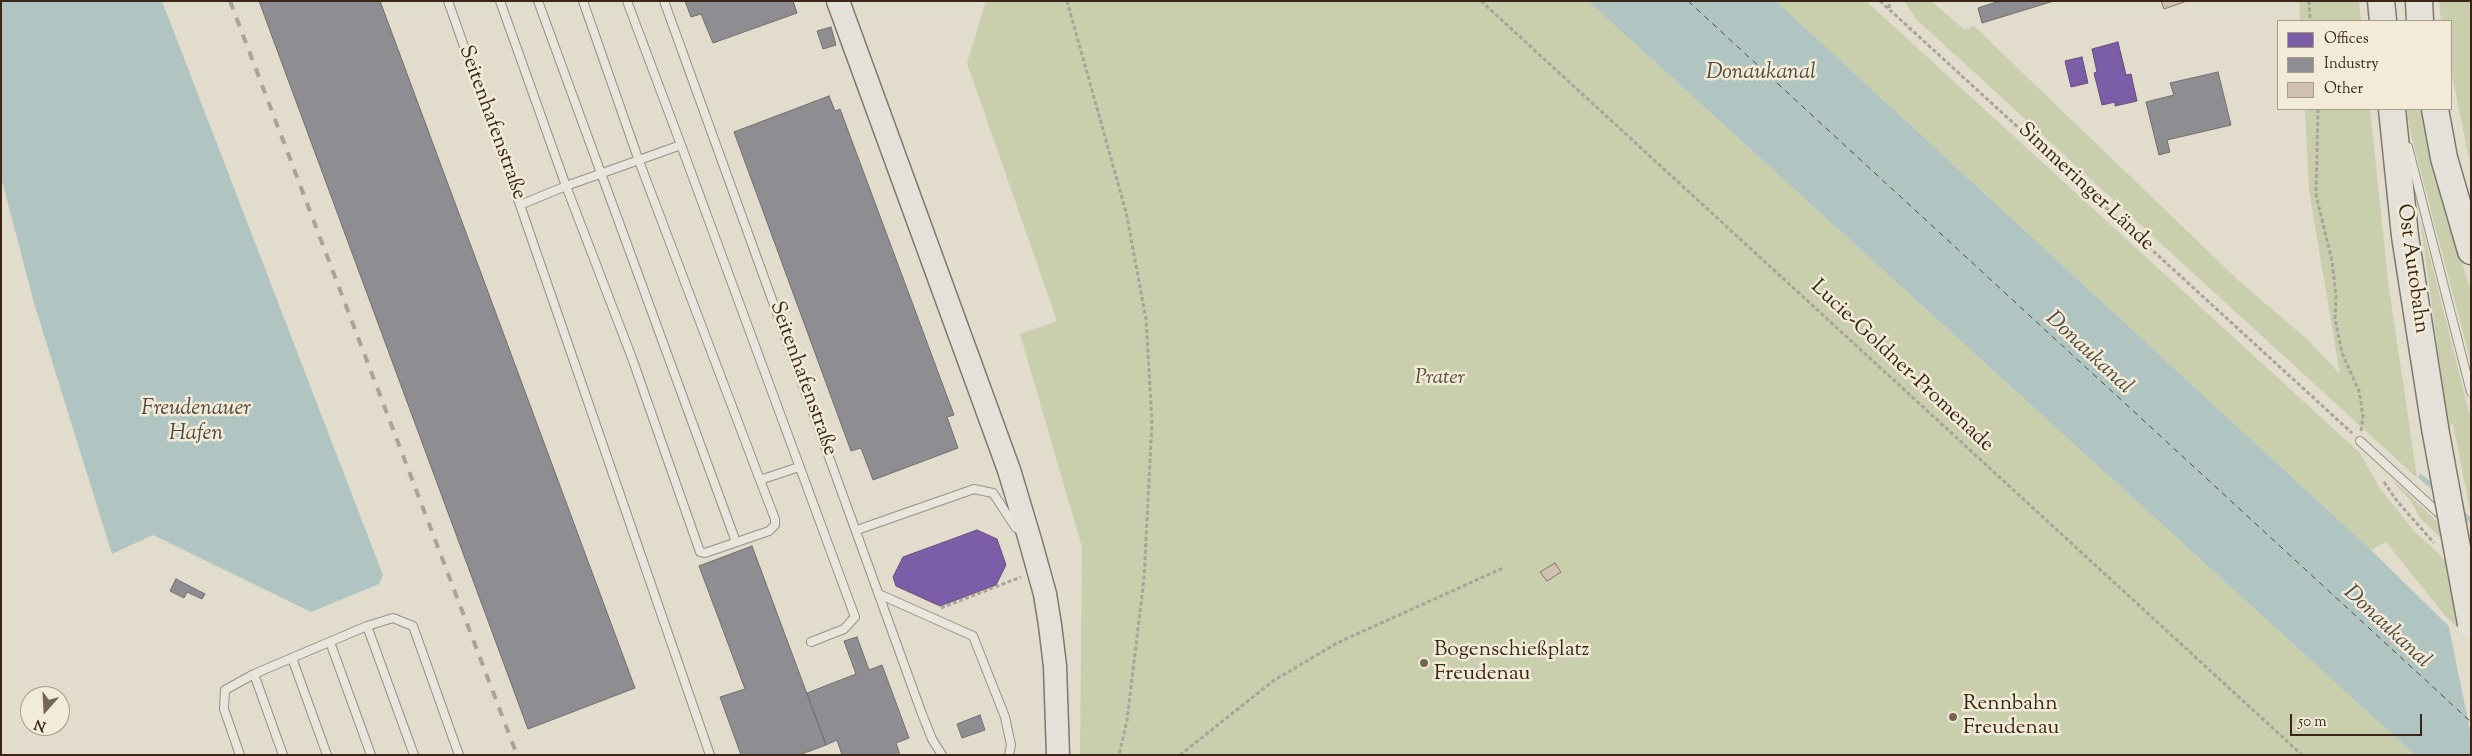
<!DOCTYPE html>
<html>
<head>
<meta charset="utf-8">
<style>
  body { margin:0 }
  #map { position:relative; width:2472px; height:756px; overflow:hidden; background:#e1dccc; font-family:"Sorts Mill Goudy",serif }
  canvas { display:block }
  .frame { position:absolute; inset:0; border:2px solid #3b2516; pointer-events:none }
  .legend { position:absolute; left:2277px; top:20px; width:175px; height:90px; box-sizing:border-box; background:#f1ebd8; border:1px solid #a89c8a; margin:0; padding:6px 9px; list-style:none; font-size:15px; color:#3b2516 }
  .legend li { display:flex; align-items:center; gap:10px; height:25px }
  .legend b { width:25px; border:1px solid #a89c8a }
  .north { position:absolute; left:20px; top:686px; width:50px; height:50px; box-sizing:border-box; background:#f1ebd8; border:1px solid #a89c8a; border-radius:50%; rotate:199deg; font-size:14px; font-weight:700; line-height:20px; text-align:center; color:#3b2516 }
  .north::after { content:''; display:block; margin:auto; width:18px; height:22px; background:#756556; clip-path:polygon(50% 0,100% 100%,50% 72%,0 100%) }
  .scale { position:absolute; left:2290px; top:714px; width:132px; height:22px; box-sizing:border-box; border:2px solid #3b2516; border-top:0; padding-left:6px; font-size:15px; line-height:18px; white-space:nowrap; color:#3b2516; -webkit-text-stroke:4px #f1ebd8; paint-order:stroke }
</style>
</head>
<body>
<div id="map">
<canvas width="2472" height="756"></canvas>
<div class="frame"></div>
<ul class="legend">
<li><b style="height:14px;background:#7b5ea7"></b>Offices</li>
<li><b style="height:14px;background:#8d8d92"></b>Industry</li>
<li><b style="height:14px;background:#cfc0b2"></b>Other</li>
</ul>
<div class="north">N</div>
<div class="scale">50 m</div>
</div>
<script>
const ctx = document.querySelector('canvas').getContext('2d');
ctx.lineJoin = 'round';
function fillPath(path, color) {
  ctx.fillStyle = color;
  ctx.fill(path, 'evenodd');
}
function toPath(rows) {
  const path = new Path2D();
  for (const r of rows) {
    path.moveTo(r[0], r[1]);
    for (let i = 2; i < r.length; i += 2) path.lineTo(r[i], r[i + 1]);
  }
  return path;
}
function stroke(path, color, width, dash) {
  ctx.strokeStyle = color;
  ctx.lineWidth = width;
  ctx.lineCap = dash ? 'butt' : 'round';
  ctx.setLineDash(dash || []);
  ctx.stroke(path);
}
function label(font, color, halo, rows, align = 'center') {
  ctx.font = font + ' "Sorts Mill Goudy",serif';
  ctx.lineWidth = 5;
  ctx.setLineDash([]);
  ctx.textBaseline = 'middle';
  ctx.strokeStyle = halo;
  ctx.fillStyle = color;
  for (const [text, x, y, turn = 0] of rows) {
    ctx.save();
    ctx.translate(x, y);
    ctx.rotate((+turn || 0) * Math.PI / 180);
    ctx.textAlign = isNaN(turn) ? turn : align;
    if (halo) ctx.strokeText(text, 0, 0);
    ctx.fillText(text, 0, 0);
    ctx.restore();
  }
}
const green = toPath([
  [986,1,1588,1,2415,755,1080,755,1082,547,1020,334,1057,321,967,63],
  [1776,1,1866,1,2360,453,2379,487,2413,530,2471,584,2471,638,2447,618,2386,542,2371,550],
  [1904,1,1931,1,1965,30,1974,26,2239,281,2308,340,2340,374,2309,191,2305,109,2370,109,2388,281,2417,478,1917,20],
  [2299,1,2359,1,2361,21,2300,21],
  [2439,1,2471,1,2471,168,2451,70,2451,21,2441,21],
  [2407,109,2422,109,2452,235,2471,290,2471,363,2410,131],
  [2420,218,2471,420,2471,516,2453,424,2448,425],
  [2393,482,2400,486,2471,554,2471,567,2420,518,2411,501]
]);
const water = toPath([
  [1,1,162,1,383,575,379,584,311,612,153,535,112,554,34,303,1,177],
  [1588,1,1776,1,2371,550,2471,648,2471,755,2415,755]
]);
const pier = toPath([
  [2448,623,2471,645,2471,735]
]);
const offices = toPath([
  [2118,42,2126,75,2131,74,2137,101,2115,106,2115,102,2102,105,2094,73,2097,72,2092,49,2118,42],
  [2082,57,2088,83,2071,87,2065,61,2082,57],
  [977,530,997,539,1006,565,996,585,940,606,896,586,893,577,903,557,977,530]
]);
const industry = toPath([
  [259,1,380,1,635,688,528,729,259,1],
  [685,1,793,1,797,13,713,43,701,14,691,17,685,1],
  [2000,1,2054,1,1982,23,1978,8,2000,1],
  [831,27,836,45,823,49,817,31,831,27],
  [2218,72,2231,125,2167,140,2170,152,2159,155,2146,102,2174,95,2170,83,2218,72],
  [829,96,835,111,840,109,954,415,947,417,958,448,873,480,861,448,851,451,734,132,829,96],
  [752,546,826,745,799,755,741,755,720,697,745,689,699,566,752,546],
  [176,579,205,594,202,599,187,592,184,598,170,591,176,579],
  [857,637,869,670,882,665,909,738,896,743,900,755,842,755,837,740,826,745,807,693,856,674,844,641,857,637],
  [980,715,985,730,962,738,957,724,980,715]
]);
const stream = toPath([
  [2421,477,2438,491],
  [2461,512,2471,521]
]);
const ferry = toPath([
  [1688,1,2471,722]
]);
const building = toPath([
  [2161,1,2187,1,2164,9,2161,1],
  [1555,563,1561,572,1547,581,1540,572,1555,563]
]);
const path = toPath([
  [1067,1,1126,212,1146,319,1152,422,1144,579,1127,720,1119,755],
  [1481,1,2302,755],
  [1880,1,2352,433],
  [2309,1,2310,21],
  [1889,8,1890,1],
  [2318,109,2316,195,2332,261,2336,296,2335,319,2342,353,2359,391,2363,417,2361,431],
  [2384,482,2397,501,2434,543],
  [941,608,1021,577],
  [1180,755,1273,681,1337,643,1503,568]
]);
const lane = toPath([
  [448,1,520,205,710,755],
  [500,1,566,186,632,358,700,552,705,553,769,531,775,525,775,519,760,480,799,467],
  [538,1,736,542],
  [583,1,639,161,760,480],
  [627,1,681,145],
  [664,1,922,714,932,739,942,755],
  [2408,147,2471,392],
  [520,205,566,186,681,145,855,617,844,629,811,642],
  [2360,441,2443,517],
  [857,530,974,489,993,493,1016,528],
  [881,595,973,636,1005,717,1011,745,1009,755],
  [367,626,414,755],
  [330,642,371,755],
  [292,658,327,755],
  [254,674,283,755],
  [240,755,224,709,225,690,254,674,367,626,393,618,413,626,459,755]
]);
const primary = toPath([
  [838,1,1009,470,1030,540,1045,594,1050,625,1055,666,1058,755]
]);
const highway = toPath([
  [2381,1,2383,21],
  [2419,1,2420,21],
  [2392,109,2405,236,2435,428],
  [2435,109,2444,158,2471,251]
]);
const rail = toPath([
  [230,1,517,755]
]);
const highwayBridge = toPath([
  [2435,428,2471,624]
]);
const markers = [
  [1424,663,5,"#756556"],
  [1953,717,5,"#756556"]
];
const streetNames = [
  ["Seitenhafenstraße",491,123,70],
  ["Simmeringer Lände",2085,188,43],
  ["Ost Autobahn",2411,269,82],
  ["Lucie-Goldner-Promenade",1901,367,43],
  ["Seitenhafenstraße",802,379,70]
];
const parkNames = [
  ["Prater",1440,379]
];
const poiNames = [
  ["Bogenschießplatz",1434,651],
  ["Freudenau",1434,675],
  ["Rennbahn",1963,705],
  ["Freudenau",1963,729]
];
const waterNames = [
  ["Donaukanal",1761,74],
  ["Donaukanal",2088,354,43],
  ["Freudenauer",196,410],
  ["Hafen",196,435],
  ["Donaukanal",2386,628,43]
];
fillPath(green, '#c9cead');
fillPath(water, '#b0c5c1');
fillPath(pier, '#e1dccc');
fillPath(offices, '#7b5ea7');
stroke(offices, '#684d7c', 1);
fillPath(industry, '#8d8d92');
stroke(industry, '#746e6d', 1);
stroke(stream, '#b0c5c1', 5);
stroke(ferry, '#534a40', 1, [6, 5]);
fillPath(building, '#cfc0b2');
stroke(building, '#7f786e', 1);
stroke(lane, '#979186', 10);
stroke(primary, '#7f786e', 25);
stroke(highway, '#7f786e', 29);
stroke(path, '#a8a49c', 3, [4, 2.5]);
stroke(lane, '#e8e5dd', 8);
stroke(primary, '#e4e1d8', 22);
stroke(highway, '#e4e1d8', 26);
stroke(rail, '#a8a49c', 4, [9, 9]);
stroke(highwayBridge, '#7f786e', 29, []);
stroke(highwayBridge, '#e4e1d8', 26);
for (const [x, y, r, color] of markers) {
  const dot = new Path2D();
  dot.arc(x, y, r, 0, 2 * Math.PI);
  ctx.fillStyle = color;
  ctx.fill(dot);
  stroke(dot, '#f1ebd8', 2);
}
label('21px', '#3b2516', '#f1ebd8', streetNames);
label('italic 21px', '#5a4c36', '#f1ebd8', parkNames);
label('21px', '#3b2516', '#f1ebd8', poiNames, 'left');
label('italic 22px', '#534a40', '#f1ebd8', waterNames);
</script>
</body>
</html>
